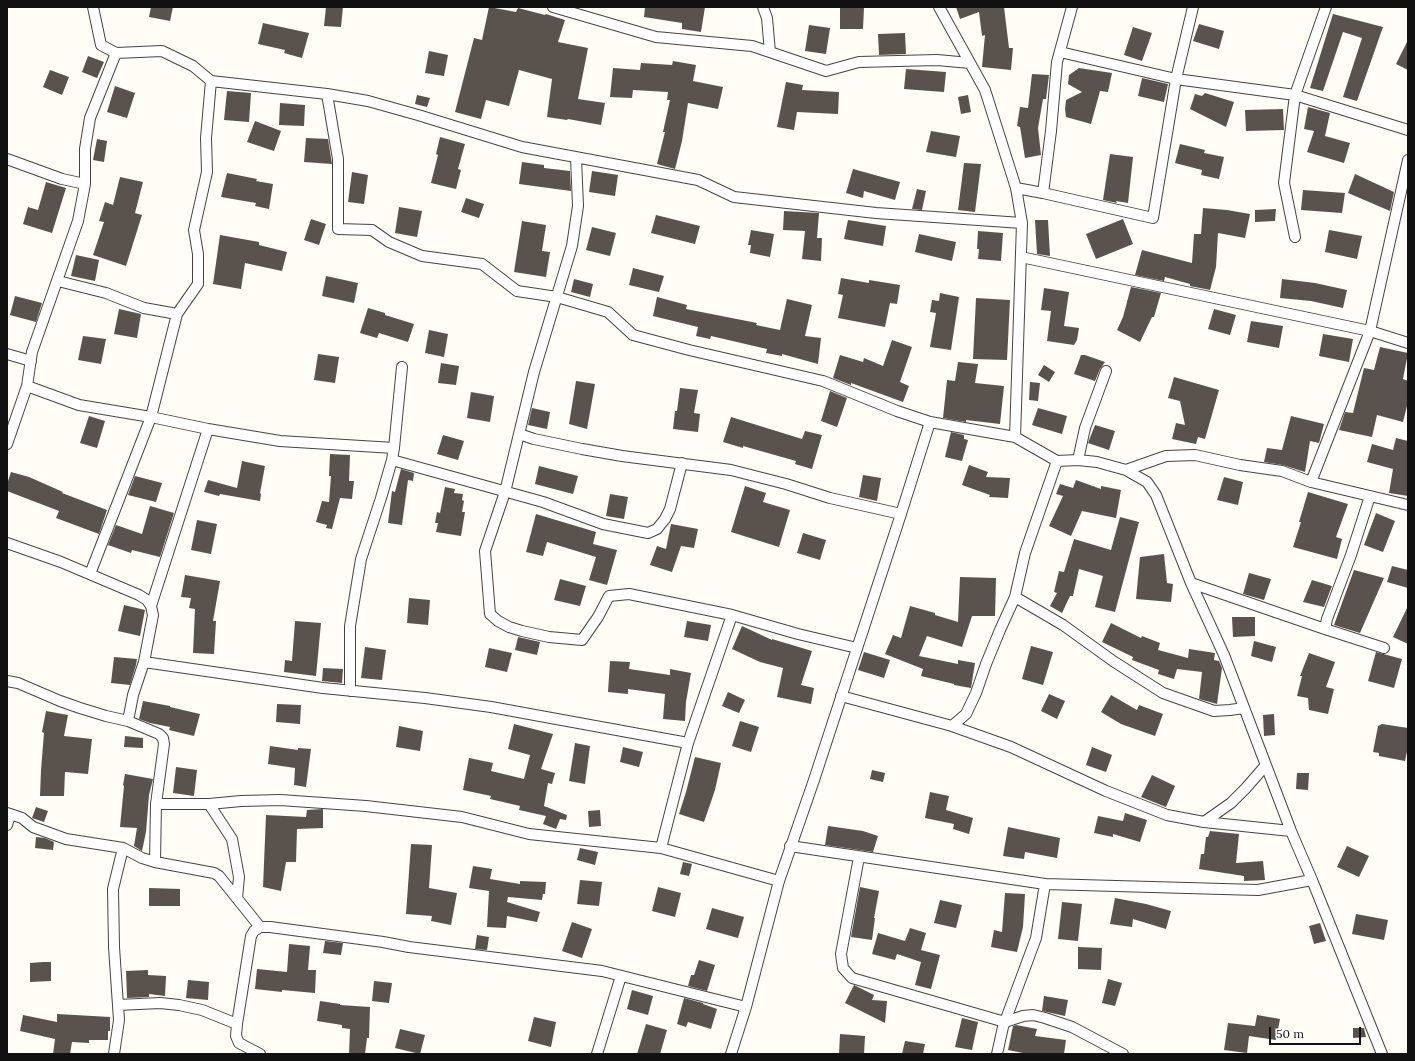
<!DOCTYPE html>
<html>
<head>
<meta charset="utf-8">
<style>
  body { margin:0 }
  #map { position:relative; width:1415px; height:1061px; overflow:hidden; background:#fffdf5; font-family:Lora,serif }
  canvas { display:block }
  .frame { position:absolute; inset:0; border:8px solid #111; pointer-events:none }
  .scale { position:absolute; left:1269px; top:1027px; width:92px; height:18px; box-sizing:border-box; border:2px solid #111; border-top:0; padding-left:5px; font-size:12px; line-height:14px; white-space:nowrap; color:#111; -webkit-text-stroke:3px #fff; paint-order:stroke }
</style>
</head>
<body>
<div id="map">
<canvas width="1415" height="1061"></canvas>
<div class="frame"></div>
<div class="scale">50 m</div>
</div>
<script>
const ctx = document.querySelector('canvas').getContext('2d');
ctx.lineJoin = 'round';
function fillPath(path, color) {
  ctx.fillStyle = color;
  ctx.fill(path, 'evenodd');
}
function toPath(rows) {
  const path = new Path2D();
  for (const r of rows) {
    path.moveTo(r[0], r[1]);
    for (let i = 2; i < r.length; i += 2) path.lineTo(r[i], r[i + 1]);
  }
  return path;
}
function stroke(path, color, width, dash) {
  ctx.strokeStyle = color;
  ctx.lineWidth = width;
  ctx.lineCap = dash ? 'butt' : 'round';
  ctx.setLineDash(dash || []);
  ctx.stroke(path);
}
const building = toPath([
  [151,7,173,7,170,21,149,17],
  [326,7,343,7,341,27,324,26],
  [489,7,516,12,518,8,545,15,546,14,565,20,558,42,588,48,578,99,605,103,601,125,568,119,567,120,547,117,552,79,519,70,509,106,486,100,481,119,455,112,474,38,482,40],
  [645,7,705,7,701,32,682,29,682,23,644,17],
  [840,7,864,7,863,29,840,29],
  [956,7,1004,7,1009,48,1013,48,1011,70,982,67,985,35,982,36,979,12,960,19],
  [1333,14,1383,27,1357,101,1343,97,1362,38,1343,32,1323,91,1310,88],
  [263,23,309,33,302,58,284,53,285,50,258,44],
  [1199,24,1224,31,1219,49,1193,41],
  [809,25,830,28,826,54,805,51],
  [1133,27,1152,33,1142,61,1124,55],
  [905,33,906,54,879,55,878,34],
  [1408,40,1408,70,1396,64],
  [429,51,448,55,444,76,425,73],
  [88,56,104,62,97,78,82,72],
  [673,61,696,65,693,81,723,87,718,109,688,103,682,141,675,169,657,164,665,132,663,132,670,100,667,100,668,92,633,90,632,98,610,97,613,68,640,70,641,63,672,65],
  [1079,68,1112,73,1108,92,1100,91,1091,124,1066,117,1065,109,1066,100,1082,92,1068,84,1069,75],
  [906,69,946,72,944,92,904,89],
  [50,70,69,77,62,95,43,87],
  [1032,74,1049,75,1046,99,1043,99,1038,128,1041,155,1025,158,1020,127,1017,126,1020,107,1028,108],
  [1142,78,1168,84,1164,102,1138,96],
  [786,82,803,85,802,90,839,92,838,114,797,112,794,130,777,127],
  [115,86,135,93,127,118,107,112],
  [227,91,251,93,249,122,224,120],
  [1205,93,1234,102,1226,127,1190,109,1195,94,1202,96],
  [417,95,430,98,427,107,415,104],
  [968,95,971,112,961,114,958,97],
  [280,103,305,105,304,126,279,125],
  [1308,107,1330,113,1325,136,1350,143,1344,163,1307,152,1314,131,1304,129],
  [1283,109,1284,130,1246,131,1245,110],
  [255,121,281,131,274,151,247,142],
  [931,131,960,136,956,157,926,152],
  [440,137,465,144,458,169,461,170,456,189,431,183,438,155,436,154],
  [306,138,328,139,332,164,304,162],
  [97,139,107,141,104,162,93,160],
  [1180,144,1205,150,1204,153,1224,157,1219,179,1201,175,1202,170,1175,163],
  [1110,154,1133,157,1128,203,1116,201,1117,203,1103,200],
  [522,162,544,165,544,168,570,171,571,191,519,184],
  [964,163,981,164,975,212,958,210],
  [853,169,900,182,895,200,864,191,863,198,846,193],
  [592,171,618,175,615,196,589,192],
  [352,172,368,175,364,204,348,202],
  [227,173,257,179,256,181,273,184,269,209,255,206,256,203,221,197],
  [1355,174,1394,192,1390,211,1348,193],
  [120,177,143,182,135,213,142,215,126,266,93,255,104,222,99,221,105,202,113,205],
  [46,182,66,188,52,233,23,224,28,207,38,210],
  [917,189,926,191,922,210,912,209],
  [1303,190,1345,193,1342,213,1301,210],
  [466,198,484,204,479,218,461,212],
  [399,207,422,211,417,237,395,233],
  [1203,208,1227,210,1250,214,1245,238,1218,233,1216,267,1210,290,1190,286,1190,284,1165,277,1164,281,1135,275,1142,250,1192,263,1194,234,1201,234],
  [1276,209,1275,221,1255,222,1255,210],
  [784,211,819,213,817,238,822,238,821,261,802,259,805,231,783,230],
  [656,215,700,226,695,244,651,233],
  [311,219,326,224,319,245,304,240],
  [1123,219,1133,244,1096,259,1086,234],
  [848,220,886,226,883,246,844,239],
  [1035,220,1048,220,1050,256,1037,254],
  [522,221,546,225,542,251,550,252,546,277,514,272],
  [592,227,616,233,610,256,586,250],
  [751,230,774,234,770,257,750,253,751,245,748,245],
  [1329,230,1362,236,1357,259,1325,252],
  [978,231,1003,233,1001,261,978,259,979,249,977,249],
  [919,234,956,242,952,261,915,252],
  [220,235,259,242,259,245,287,252,282,271,245,263,241,289,213,284],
  [76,255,99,260,95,281,71,276],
  [633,268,664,276,659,292,629,285],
  [326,276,358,283,354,303,322,296],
  [841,278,869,283,869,280,900,285,897,304,890,303,885,327,838,318,843,295,838,294],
  [574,279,593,284,590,297,571,292],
  [1282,279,1315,283,1347,290,1343,308,1311,301,1280,298],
  [1131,287,1161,293,1154,317,1152,317,1140,342,1117,330,1123,317],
  [1044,288,1069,292,1064,326,1079,328,1077,340,1074,345,1047,341,1051,311,1041,310],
  [940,293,959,297,951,350,930,347,936,313,930,312,932,300,939,301],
  [15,296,42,303,36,322,10,315],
  [657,297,687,305,686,309,757,323,756,325,780,330,787,299,812,305,805,336,821,338,818,364,782,354,782,356,766,353,767,349,711,336,710,339,696,336,698,327,653,316],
  [976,298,1010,300,1007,360,973,359],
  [368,308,385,313,385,315,414,324,408,342,379,333,377,338,360,333],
  [119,309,141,314,137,338,114,334],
  [1214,309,1236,315,1230,335,1208,329],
  [1251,321,1283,326,1279,348,1247,342],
  [429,330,448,334,444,357,425,353],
  [1323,334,1353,339,1349,362,1319,356],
  [83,336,106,339,101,364,78,360],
  [892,340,912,347,900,382,909,386,903,402,851,383,851,385,833,378,840,355,863,362,864,358,883,366],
  [1380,347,1408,353,1403,379,1408,381,1408,402,1403,422,1377,415,1372,437,1339,430,1345,412,1353,413,1364,368,1374,370],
  [318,354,339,357,335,383,314,380],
  [1081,355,1085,355,1105,362,1100,369,1095,381,1074,374],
  [958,362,978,364,975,383,1004,386,1000,424,966,420,966,422,943,418,947,380,955,381],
  [441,363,459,366,456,385,438,383],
  [1044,365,1055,372,1049,382,1038,375],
  [1174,377,1219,390,1205,439,1198,437,1196,444,1172,439,1176,423,1185,425,1180,401,1168,398],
  [576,381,595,384,587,429,569,424],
  [1030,382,1040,383,1038,401,1029,400],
  [680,388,698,390,694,413,700,414,698,432,673,429,675,411,677,411],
  [830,391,847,398,837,427,821,421],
  [471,392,494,396,490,422,467,418],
  [532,408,550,412,547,429,528,425],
  [1038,408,1067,416,1062,434,1032,425],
  [89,416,105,421,97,448,80,443],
  [1291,416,1324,424,1319,443,1310,441,1305,472,1283,465,1264,462,1267,448,1282,450],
  [731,417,802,439,805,431,822,435,812,469,795,464,796,461,743,446,743,448,723,442],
  [1095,425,1115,431,1109,450,1088,443],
  [951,432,964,435,964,439,968,440,962,461,945,457],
  [443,435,464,441,458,460,437,454],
  [1396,438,1408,441,1408,496,1389,493,1393,469,1367,462,1372,444,1393,450],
  [330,454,350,455,349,481,354,481,352,499,340,498,332,529,326,528,327,525,316,522,322,501,329,502,331,476,329,476],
  [242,461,265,466,260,493,261,494,260,501,220,494,219,496,204,492,208,480,237,488],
  [969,465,988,472,986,477,1010,478,1008,498,989,497,990,495,962,485],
  [539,466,578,476,573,494,535,484],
  [401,469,414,473,413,481,408,480,402,525,388,523,392,491,395,492],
  [11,472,29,477,63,492,62,493,107,510,99,534,56,518,59,511,7,491,7,484],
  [863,475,881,478,877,501,859,497],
  [135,476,162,483,156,502,128,495],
  [1224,477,1243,482,1238,505,1217,500],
  [1076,480,1101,489,1101,486,1121,490,1116,518,1082,511,1071,536,1049,526,1063,496,1056,494,1060,484,1073,488],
  [745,486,766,493,763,502,790,510,779,547,731,532],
  [445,487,455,489,454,493,463,494,462,500,464,501,462,512,465,512,461,536,436,532,438,523,435,523,437,512,440,513],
  [1308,492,1348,504,1336,537,1342,539,1337,559,1293,547,1301,522,1299,522],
  [610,494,628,497,624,519,606,516],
  [150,506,174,513,160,557,132,550,131,553,108,545,116,525,142,534],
  [1376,513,1395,521,1383,552,1364,545],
  [536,514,596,532,593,544,617,550,607,585,589,580,596,557,547,542,543,556,526,552],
  [1120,517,1139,522,1115,612,1095,607,1103,576,1079,569,1073,596,1070,596,1062,613,1050,606,1057,593,1054,592,1059,571,1064,572,1074,539,1111,550],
  [197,520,217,524,211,554,191,550],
  [671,524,698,529,694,548,681,546,672,572,650,565,657,546,666,549],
  [803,533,826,540,820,560,797,553],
  [1164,554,1167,583,1173,584,1171,602,1136,599,1140,557],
  [1392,566,1408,570,1408,588,1387,582],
  [1354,570,1384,578,1360,633,1334,625],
  [1249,573,1271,579,1264,600,1243,594],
  [185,575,220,581,213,621,216,621,214,654,193,653,195,609,189,608,191,598,181,597],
  [960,577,996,578,995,616,972,616,962,647,927,636,919,656,958,664,958,660,975,663,971,688,954,685,954,684,921,676,923,669,885,654,893,635,901,638,910,606,935,613,935,615,958,622],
  [560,579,586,586,580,606,554,600],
  [1312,580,1332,586,1324,607,1303,602],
  [409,598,430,600,428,625,407,623],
  [124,605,145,610,140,636,118,631],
  [1408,606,1408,644,1393,637],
  [1232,617,1255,617,1255,636,1233,637],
  [295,621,321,623,316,676,284,672,285,660,292,661],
  [687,621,711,625,708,641,684,637],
  [1111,623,1141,638,1142,636,1160,643,1158,650,1188,658,1189,649,1215,653,1214,660,1219,661,1222,668,1217,704,1199,699,1202,672,1177,669,1174,679,1158,674,1159,670,1132,660,1133,657,1102,642],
  [742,626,772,640,772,639,812,651,801,685,814,688,811,704,777,697,783,668,760,662,732,649],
  [518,637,540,642,537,655,515,650],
  [1254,641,1276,647,1272,662,1251,656],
  [1031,646,1053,652,1043,685,1022,679],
  [365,647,386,650,382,680,361,678],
  [489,648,512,653,507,672,485,667],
  [864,652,890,660,884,678,858,670],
  [1376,652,1402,659,1394,688,1368,681],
  [1309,653,1335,662,1326,687,1334,689,1328,714,1309,710,1308,698,1297,696,1302,676,1300,676],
  [114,657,137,659,136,665,130,685,111,683],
  [610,661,630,662,629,669,670,675,670,669,691,673,686,702,685,721,663,719,665,694,628,689,628,694,608,692],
  [323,668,343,669,342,683,322,681],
  [728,692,745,700,739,713,722,706],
  [1049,694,1065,701,1057,719,1041,711],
  [1111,695,1137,710,1139,705,1163,714,1155,736,1121,724,1101,712],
  [143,701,170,706,170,707,200,714,194,736,169,730,170,727,150,723,139,719],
  [277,704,301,705,300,724,276,722],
  [46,711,68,715,64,736,92,739,88,774,65,772,64,796,40,796,41,770,44,733,42,732],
  [1274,714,1275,735,1264,736,1263,715],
  [740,721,759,727,751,752,732,746],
  [514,724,553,734,541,769,555,773,552,784,548,783,544,806,567,815,566,820,560,819,556,829,543,824,546,816,519,810,520,806,490,799,491,796,463,790,469,758,493,763,491,771,524,779,530,755,508,749],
  [1382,724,1408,728,1408,747,1405,761,1379,756,1379,753,1373,752,1378,726],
  [399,726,423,731,420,751,396,747],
  [125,736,143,738,143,748,124,747],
  [575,743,590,746,585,784,569,781],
  [270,746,298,750,298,748,311,749,306,787,294,785,295,768,268,764],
  [623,747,643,752,639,767,620,762],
  [1092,747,1112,755,1106,772,1086,765],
  [695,757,721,763,715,790,704,822,679,814,686,792],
  [176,767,197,770,194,796,173,793],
  [872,770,885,773,883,782,870,779],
  [1297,773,1309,773,1308,790,1296,789],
  [125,774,153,779,149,795,146,832,142,851,134,846,137,828,120,827,124,786,123,785],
  [1152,775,1175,786,1166,807,1141,797],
  [930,792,949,796,946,810,973,818,969,834,953,829,954,824,925,818],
  [36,807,48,811,44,822,32,818],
  [323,809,323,828,297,829,296,862,286,862,281,891,263,887,266,815,306,817,307,810],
  [600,810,601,826,589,827,588,811],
  [1125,813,1147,820,1140,842,1113,834,1113,837,1094,833,1098,816,1123,821],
  [828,826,863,831,878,836,873,852,825,845],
  [1008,827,1060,838,1057,858,1025,852,1024,859,1003,856],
  [1210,831,1239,834,1236,863,1263,861,1265,880,1244,881,1244,876,1199,869,1201,854,1204,854,1206,837,1208,837],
  [36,837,45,838,54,842,53,850,35,848],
  [411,844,432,845,429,888,457,893,451,925,431,921,432,916,406,914],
  [1347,846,1369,856,1359,877,1337,867],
  [580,848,598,852,595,865,577,860],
  [683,862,692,864,689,876,680,874],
  [473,866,492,869,490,879,520,884,520,881,546,882,545,894,543,894,542,900,508,897,507,902,540,912,537,922,507,916,506,928,487,927,489,891,469,888],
  [580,880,602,882,599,906,577,904],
  [658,887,681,893,675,917,652,911],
  [860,887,879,891,874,918,875,918,872,940,851,937],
  [149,888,180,889,180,906,149,906],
  [1005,893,1025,894,1023,927,1017,952,991,947,994,930,1002,932],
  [1115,898,1146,904,1171,911,1166,929,1133,919,1132,927,1110,924],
  [940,900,962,905,956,928,934,923],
  [1062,902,1082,904,1078,941,1058,939],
  [712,908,744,917,738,938,706,929],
  [1356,914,1388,920,1384,940,1352,934],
  [572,922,592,929,582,958,562,951],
  [1320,923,1326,941,1314,944,1309,926],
  [910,928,926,933,921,950,940,955,931,989,915,985,921,962,897,954,895,960,872,954,878,933,905,941],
  [477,935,489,937,487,950,475,949],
  [325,941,343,943,341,955,323,953],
  [289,944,310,946,308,970,316,970,315,993,282,990,282,992,255,989,257,969,287,972],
  [1078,947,1102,948,1101,970,1078,969],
  [699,960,715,965,707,991,688,986,691,975,694,975],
  [43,962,51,962,51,981,30,982,30,963],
  [148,970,148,975,166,976,165,996,149,994,149,997,127,998,126,971],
  [1108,979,1122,983,1115,1006,1102,1003],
  [188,980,209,982,208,1000,186,998],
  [374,981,392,983,389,1003,372,1001],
  [854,985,874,995,872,1000,887,1001,885,1023,845,1003],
  [632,990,653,996,648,1015,627,1009],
  [1044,996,1068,1000,1065,1016,1042,1011],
  [684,998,703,1003,703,1004,717,1009,711,1029,688,1022,686,1027,677,1024],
  [320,1001,340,1004,340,1005,370,1007,369,1038,367,1038,365,1054,349,1054,350,1029,342,1028,342,1025,317,1021],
  [57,1014,110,1017,110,1031,108,1031,108,1040,89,1040,89,1043,72,1042,70,1054,53,1054,55,1039,20,1031,23,1015,57,1022],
  [1257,1015,1280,1019,1276,1040,1249,1036,1247,1053,1224,1050,1228,1023,1255,1026],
  [534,1017,556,1022,551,1047,528,1041],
  [962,1018,978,1022,972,1050,955,1047],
  [646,1024,667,1030,660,1054,637,1054],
  [1016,1025,1037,1029,1035,1036,1066,1040,1064,1054,1028,1054,1008,1050,1013,1026],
  [1353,1028,1364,1028,1366,1037,1353,1038],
  [400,1029,425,1035,420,1054,395,1048],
  [840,1034,865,1036,864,1054,839,1054],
  [905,1041,925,1044,923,1054,902,1054]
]);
const minor = toPath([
  [93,7,101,45,116,53],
  [553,7,656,37,752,46,826,71,859,62,937,60,970,63],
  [763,7,767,18,770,52],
  [939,7,985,90,1016,188,1022,223,1015,437],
  [1060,52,1176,79,1193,7],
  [327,94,338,159,338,229,372,230,389,242,422,256,482,264,517,291,557,297,608,312,633,335,689,350,823,381,897,411,930,422,1015,437,1057,461,1078,460,1097,462,1126,470,1147,482,1156,495,1191,583,1224,655,1291,831,1312,880,1382,1054],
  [576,158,578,206,572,246,534,372,505,492,485,551,490,614,498,621,509,627,522,631,549,637,582,640,598,617,609,596,629,594,732,615,798,634,857,648],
  [7,159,62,179,85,184],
  [1016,188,1043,193,1153,218,1176,79,1295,95,1408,130],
  [1043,193,1051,131,1057,62,1072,7],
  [1295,237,1284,183,1295,95,1326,7],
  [1021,257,1370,331,1408,343],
  [58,281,106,293,144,308,177,314,198,284,198,254,194,230,207,172,206,138,211,81,327,94,368,101,418,115,522,147,698,180,734,197,876,213,1022,223],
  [177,314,151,417,208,429,280,441,394,448],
  [7,354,31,361],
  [402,367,394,448,392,460,543,502,603,524,648,533,657,529,665,519,670,509,682,463],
  [27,386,32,352,78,221,85,184,85,149,90,118,116,53,162,51,193,66,211,81],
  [519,434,534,439,582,449,622,456,731,470,786,484,830,498,901,514],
  [7,444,27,386,79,405,151,417,90,574],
  [1078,460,1085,428,1106,371],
  [1126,470,1166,456,1195,455,1240,465,1282,471,1311,482,1408,505],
  [1311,482,1370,331,1408,160],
  [7,543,61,562,139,595,147,600,151,606,153,615,144,662],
  [1191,583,1325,629,1327,619,1351,555,1370,496],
  [1015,597,1063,625,1113,661,1163,693,1214,711,1230,710,1244,708],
  [151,606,208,429],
  [1325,629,1384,648],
  [7,681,18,683,60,701,80,708,106,716,128,721],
  [350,691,350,626,361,559,381,498,392,460],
  [841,696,952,726,1011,747,1106,791,1167,815,1204,822,1291,831],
  [952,726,966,714,976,693,986,664,1000,630,1015,597,1025,553,1057,461],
  [156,804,209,804,241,801,280,800,366,806,462,817,529,834,661,848,779,881],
  [209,804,232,839,239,877,237,898],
  [7,813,22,818,33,827,66,839,123,848,113,889,114,947,119,1020,114,1054],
  [1204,822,1231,803,1246,788,1266,765],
  [7,825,10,815],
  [790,846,1045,884,1258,890,1312,880],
  [123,848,142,858,155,862,214,873,219,876,260,927],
  [661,848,688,743,732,615],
  [859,857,841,954,843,968,852,978,1005,1022,1023,1016,1033,1015,1045,1018,1072,1027,1123,1054],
  [155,862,156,804,164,744,163,738,159,734,128,721,133,695,144,662,323,688,425,698,491,707,688,743],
  [118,1005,160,1003,179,1005,202,1010,237,1024],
  [260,1054,239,1043,236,1036,237,1024,251,936,254,931,260,927,270,927,383,942,409,947,602,971,746,1007],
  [597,1054,621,976],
  [731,1054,746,1007,779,881,814,780,901,514,930,422],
  [997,1054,1003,1027,1036,938,1045,884]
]);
fillPath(building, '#5a524d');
stroke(minor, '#444', 12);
stroke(minor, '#fff', 10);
</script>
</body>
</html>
